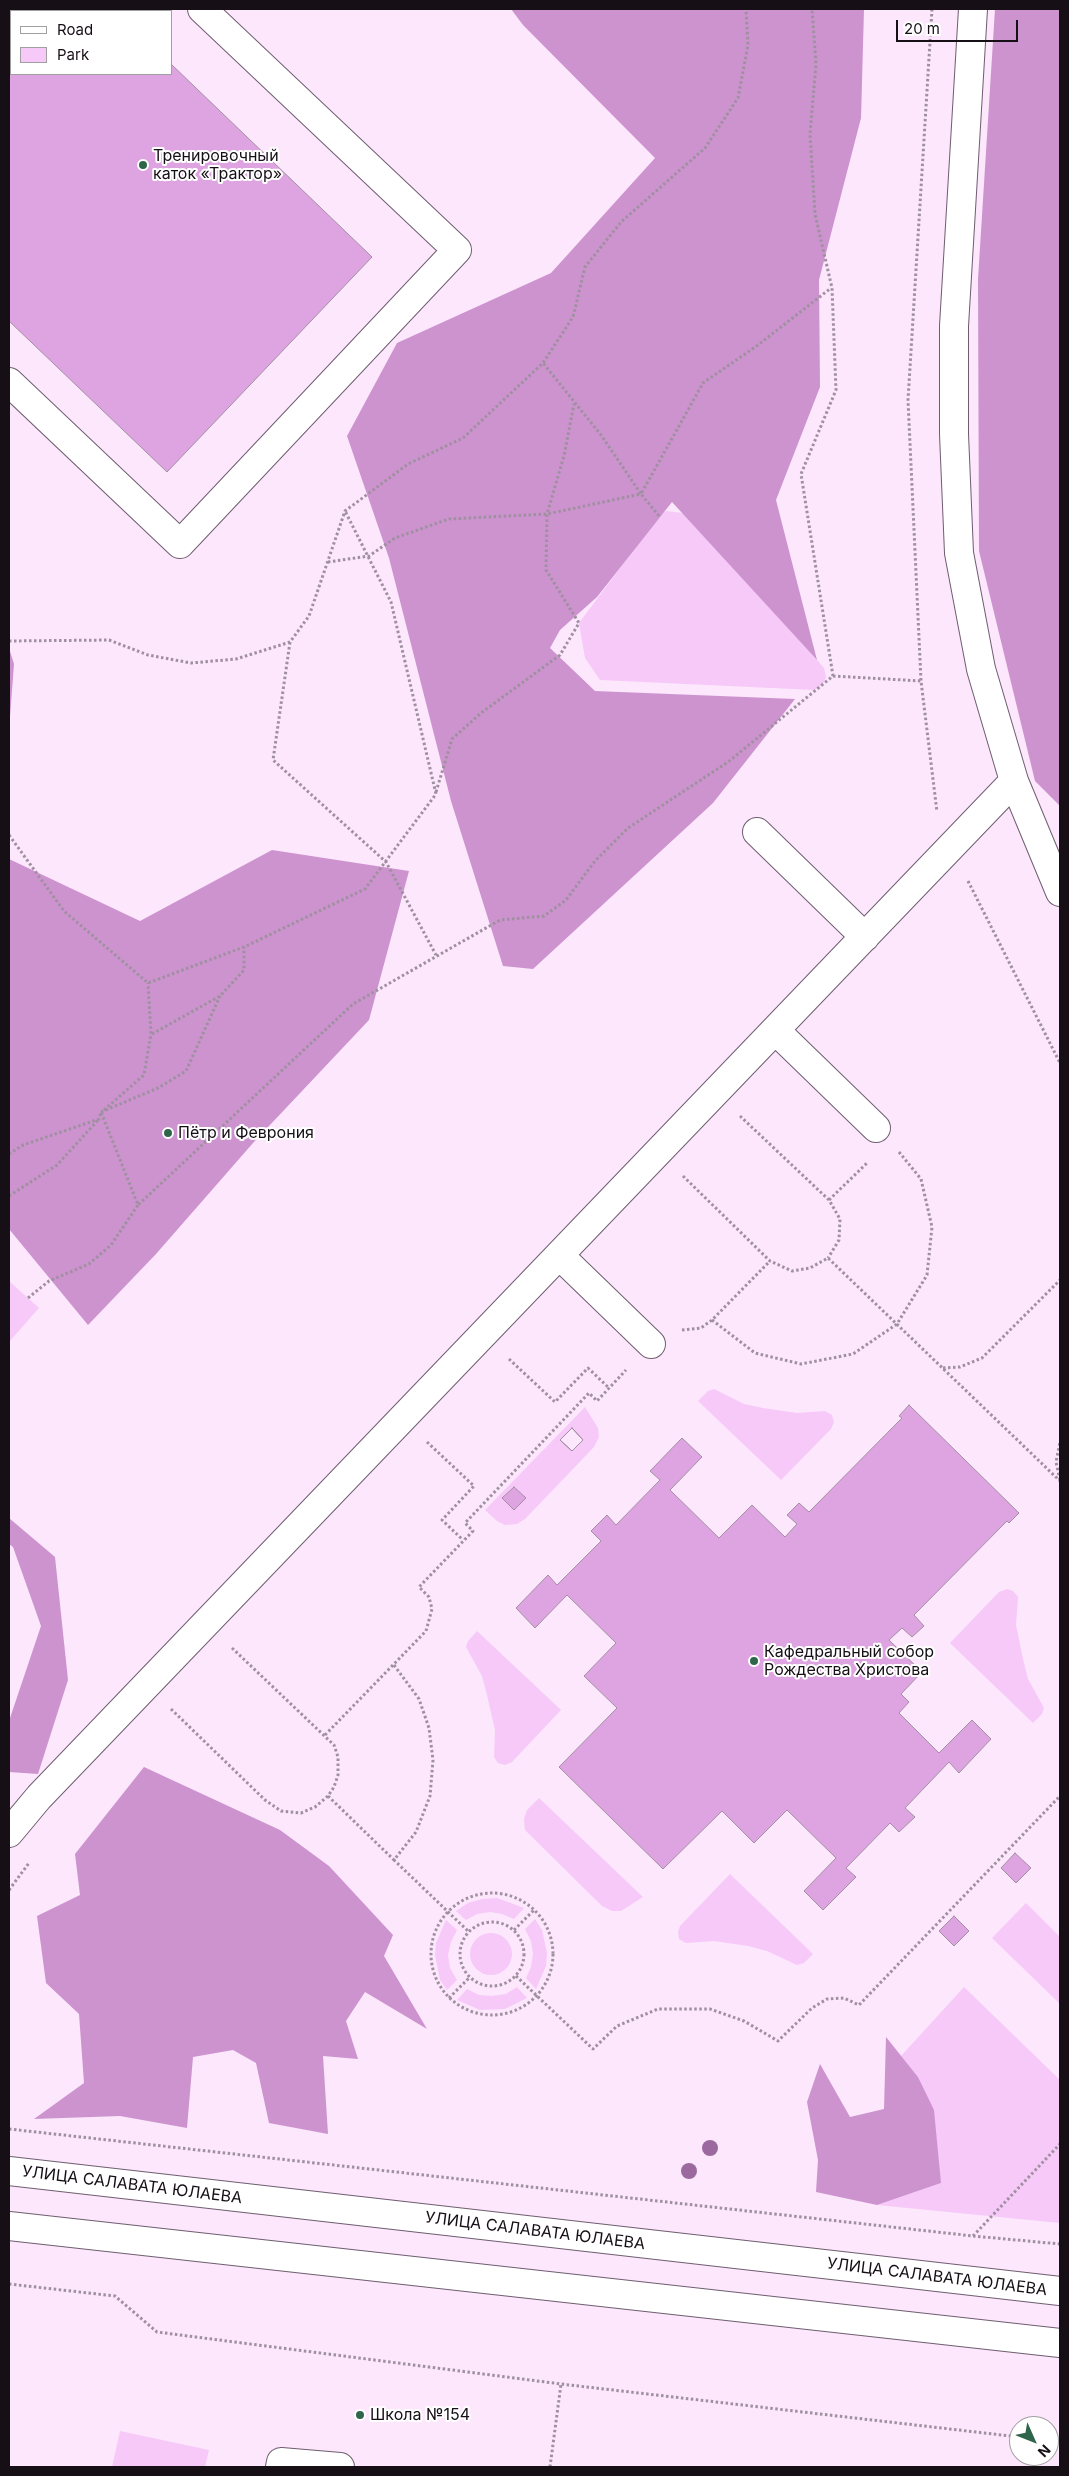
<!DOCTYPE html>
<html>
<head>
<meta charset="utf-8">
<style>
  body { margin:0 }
  #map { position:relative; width:1069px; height:2476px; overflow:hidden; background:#fce7fc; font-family:Inter,sans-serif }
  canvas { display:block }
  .frame { position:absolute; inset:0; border:10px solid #160f16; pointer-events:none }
  .legend { position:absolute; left:10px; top:10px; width:162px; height:65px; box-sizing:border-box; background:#fff; border:1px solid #a29fa2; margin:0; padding:6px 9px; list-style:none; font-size:15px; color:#160f16 }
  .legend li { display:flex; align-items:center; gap:10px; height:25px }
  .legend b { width:25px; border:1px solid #a29fa2 }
  .north { position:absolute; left:1009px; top:2416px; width:50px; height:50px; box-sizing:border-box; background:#fff; border:1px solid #a29fa2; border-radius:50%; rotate:134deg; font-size:14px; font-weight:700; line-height:20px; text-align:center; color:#160f16 }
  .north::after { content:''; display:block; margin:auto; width:18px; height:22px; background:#2f654b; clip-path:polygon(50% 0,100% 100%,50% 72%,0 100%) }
  .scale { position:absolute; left:896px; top:20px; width:122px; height:22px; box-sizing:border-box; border:2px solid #160f16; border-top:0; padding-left:6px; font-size:15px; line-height:18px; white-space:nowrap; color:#160f16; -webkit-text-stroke:4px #fff; paint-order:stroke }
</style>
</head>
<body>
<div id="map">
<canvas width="1069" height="2476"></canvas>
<div class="frame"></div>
<ul class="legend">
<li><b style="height:6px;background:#fff"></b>Road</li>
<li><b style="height:14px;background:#f6c9f8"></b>Park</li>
</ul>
<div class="north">N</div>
<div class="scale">20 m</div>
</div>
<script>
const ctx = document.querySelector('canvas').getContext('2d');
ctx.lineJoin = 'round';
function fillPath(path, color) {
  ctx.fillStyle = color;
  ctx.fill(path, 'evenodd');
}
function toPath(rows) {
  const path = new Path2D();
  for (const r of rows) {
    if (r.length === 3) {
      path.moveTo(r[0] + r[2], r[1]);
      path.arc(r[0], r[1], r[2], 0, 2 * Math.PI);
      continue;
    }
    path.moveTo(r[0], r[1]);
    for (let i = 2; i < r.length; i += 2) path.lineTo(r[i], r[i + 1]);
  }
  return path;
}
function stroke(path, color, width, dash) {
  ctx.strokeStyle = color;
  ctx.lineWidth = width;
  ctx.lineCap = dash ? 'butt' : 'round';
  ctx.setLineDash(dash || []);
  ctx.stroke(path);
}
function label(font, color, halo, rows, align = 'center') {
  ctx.font = font + ' Inter,sans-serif';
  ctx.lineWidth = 4;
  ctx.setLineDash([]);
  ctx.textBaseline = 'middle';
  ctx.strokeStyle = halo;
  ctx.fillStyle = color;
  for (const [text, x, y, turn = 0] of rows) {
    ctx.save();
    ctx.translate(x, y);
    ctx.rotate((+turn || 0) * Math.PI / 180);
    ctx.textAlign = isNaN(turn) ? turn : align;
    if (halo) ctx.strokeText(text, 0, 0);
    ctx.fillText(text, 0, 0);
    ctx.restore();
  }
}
const green = toPath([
  [666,511,683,513,817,660,824,668,826,677,823,684,815,690,600,680,585,658,579,623,659,516],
  [9,1281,39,1308,9,1342],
  [714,1389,744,1404,763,1408,797,1413,825,1411,832,1415,834,1422,831,1429,781,1480,698,1401,708,1391],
  [585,1407,598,1428,599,1437,594,1447,525,1519,517,1524,505,1525,497,1521,485,1510],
  [572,1428,583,1440,572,1451,560,1440],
  [514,1487,525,1498,514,1510,502,1498],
  [1007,1589,1013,1591,1018,1597,1016,1625,1023,1659,1028,1679,1044,1708,1042,1714,1033,1723,950,1643,999,1592],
  [477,1631,561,1710,512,1762,505,1765,498,1763,494,1757,495,1730,487,1695,482,1676,466,1647,468,1641],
  [539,1798,643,1897,621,1911,612,1911,602,1906,525,1830,524,1819,527,1810],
  [730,1874,813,1954,804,1963,797,1965,767,1951,748,1946,714,1941,686,1943,679,1939,678,1932,680,1926],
  [497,1898,524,1908,514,1919,502,1914,490,1912,477,1914,466,1920,456,1911,468,1903,482,1899],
  [1026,1903,1060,1937,1060,2004,992,1938],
  [535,1919,542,1930,547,1953,546,1966,536,1989,526,1978,531,1967,533,1954,531,1941,525,1929],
  [446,1920,457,1930,451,1942,448,1955,450,1968,457,1980,447,1990,440,1980,435,1955,436,1943],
  [491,1954,21],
  [517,1987,527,1998,505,2009,480,2010,457,2000,467,1989,479,1995,492,1996,506,1994],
  [964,1987,1060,2080,1060,2223,877,2205,941,2183,918,2077,901,2056],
  [120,2431,209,2450,205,2467,112,2467]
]);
const forest = toPath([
  [511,9,864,9,861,118,819,280,820,387,776,500,817,660,672,502,597,597,560,630,550,648,595,691,795,699,713,803,533,969,503,966,451,801,389,558,347,436,397,343,551,273,655,158,523,25],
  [995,9,1060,9,1060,806,1035,781,979,551,978,279],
  [9,648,14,664,9,730],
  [272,850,409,871,369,1020,253,1143,156,1254,88,1325,9,1229,9,859,140,921],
  [9,1518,55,1557,68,1680,38,1774,9,1772,9,1721,41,1626,13,1547,9,1544],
  [144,1767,280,1830,329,1866,393,1935,384,1956,427,2029,365,1992,346,2021,358,2059,323,2056,328,2134,269,2123,256,2063,233,2050,193,2057,187,2128,120,2116,34,2119,84,2083,79,2014,46,1983,37,1916,80,1895,75,1854],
  [886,2037,918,2077,934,2110,941,2183,877,2205,816,2192,818,2160,807,2102,820,2064,850,2117,884,2109]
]);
const building = toPath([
  [9,9,113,9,116,11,11,11,11,74,171,74,171,64,372,257,167,472,9,321,9,9],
  [909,1405,1019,1513,1009,1523,1007,1521,914,1615,924,1626,912,1637,902,1628,889,1640,922,1672,901,1694,909,1702,899,1713,939,1753,972,1720,991,1739,959,1773,949,1762,905,1808,915,1817,899,1832,890,1823,846,1868,856,1877,823,1910,804,1891,836,1858,787,1810,754,1843,722,1811,663,1869,559,1767,617,1708,584,1676,616,1643,567,1595,535,1628,516,1608,548,1575,557,1585,601,1541,591,1531,607,1515,616,1525,660,1480,650,1471,682,1438,702,1457,670,1490,719,1538,752,1505,785,1537,797,1524,787,1515,799,1503,809,1512,902,1418,899,1416,909,1405],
  [572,1428,583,1440,572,1451,560,1440,572,1428],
  [572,1428,583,1440,572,1451,560,1440,572,1428],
  [514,1487,526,1498,514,1510,502,1498,514,1487],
  [1015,1853,1031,1868,1016,1883,1001,1868,1015,1853],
  [954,1916,969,1931,954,1946,939,1931,954,1916]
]);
const path = toPath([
  [932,9,908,400,921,681,937,812],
  [659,516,641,494,703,383,758,345,831,288],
  [328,562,369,556,395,538,449,519,547,514,641,494,601,435,543,363],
  [9,641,109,640,148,655,191,663,236,659,290,642,309,616,345,511,408,464,463,438,543,363,573,317,585,267,621,222,705,148,738,98,748,45,746,9],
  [290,642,273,760,386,862,436,955],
  [833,676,921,681],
  [436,792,452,739,481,713,560,655,579,623,546,570,547,514,564,456,574,404],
  [9,835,64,911,148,983,244,947,365,889,436,794,391,602,345,511],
  [968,881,1060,1063],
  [152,1034,220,996,244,970,244,947],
  [104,1110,144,1075,151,1034,148,983],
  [101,1112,158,1088,186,1071,220,996],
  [740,1116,829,1200,840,1219,839,1240,828,1258],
  [9,1154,23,1145,99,1119,101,1112,138,1205,353,1004,500,920,544,916,566,900,595,861,628,828,728,762,833,676,801,474,836,390,832,288,815,214,810,134,816,64,812,9],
  [683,1176,770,1261,792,1271,810,1268,828,1258,1060,1481],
  [9,1196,57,1165,99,1119],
  [829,1200,868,1162],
  [28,1298,49,1281,89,1264,111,1245,138,1205],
  [712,1320,755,1353,801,1364,853,1354,897,1324,927,1275,932,1227,921,1179,899,1152],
  [682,1330,701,1328,712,1320,770,1261],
  [509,1359,555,1402,588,1368,609,1388],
  [943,1368,960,1367,982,1358,1060,1280],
  [427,1442,474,1486,442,1520,463,1540],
  [1060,1480,1056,1462,1060,1442],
  [394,1665,419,1699,429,1728,433,1760,430,1796,416,1832,394,1860,468,1931],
  [171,1709,265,1800,281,1811,301,1813,315,1807,328,1796,334,1787,338,1775,338,1757,334,1745,231,1647],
  [325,1735,426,1631,432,1609,429,1597,419,1587,473,1531,465,1523,589,1393,597,1401,626,1370],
  [328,1796,394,1860],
  [9,1890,29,1863],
  [492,1954,61],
  [492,1954,32],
  [514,1930,535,1909],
  [516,1976,593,2049,617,2026,658,2009,710,2009,744,2021,778,2041,812,2008,827,1999,844,1998,859,2005,1060,1796],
  [449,1998,469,1978],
  [9,2129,973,2236,1060,2244],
  [973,2236,1060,2144],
  [9,2284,115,2296,157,2332,561,2384,1019,2437],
  [1049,2440,1060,2442],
  [550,2467,561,2384]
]);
const minor = toPath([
  [973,9,954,326,954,434,959,553,981,669,1014,781,1060,892],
  [9,382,180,544,457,250,202,9],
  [757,832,865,937],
  [775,1030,876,1128],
  [559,1255,651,1344],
  [9,1833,39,1797,1014,781],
  [280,2467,281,2462,340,2467]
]);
const major = toPath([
  [9,2171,1060,2291],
  [9,2226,1060,2343]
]);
const trees = [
  [710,2148],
  [689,2171]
];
const markers = [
  [143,165,5,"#2f654b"],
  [168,1133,5,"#2f654b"],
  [754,1661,5,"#2f654b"],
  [360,2415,5,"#2f654b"]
];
const poiNames = [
  ["Тренировочный",153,156],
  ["каток «Трактор»",153,174],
  ["Пётр и Феврония",178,1133],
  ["Кафедральный собор",764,1652],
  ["Рождества Христова",764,1670],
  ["Школа №154",370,2415]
];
const streetNames = [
  ["УЛИЦА САЛАВАТА ЮЛАЕВА",132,2185,7],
  ["УЛИЦА САЛАВАТА ЮЛАЕВА",535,2231,7],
  ["УЛИЦА САЛАВАТА ЮЛАЕВА",937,2277,7]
];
fillPath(green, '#f6c9f8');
fillPath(forest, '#cd93cf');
fillPath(building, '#dea4e1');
stroke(building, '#a28fa2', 1);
stroke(minor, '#6f5e70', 30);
stroke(major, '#6f5e70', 30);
stroke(path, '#9f909f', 3, [2.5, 2.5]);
stroke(minor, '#fff', 28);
stroke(major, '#fff', 28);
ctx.fillStyle = '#9b699d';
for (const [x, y] of trees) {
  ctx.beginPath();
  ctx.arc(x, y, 8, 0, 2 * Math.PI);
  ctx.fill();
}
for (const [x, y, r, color] of markers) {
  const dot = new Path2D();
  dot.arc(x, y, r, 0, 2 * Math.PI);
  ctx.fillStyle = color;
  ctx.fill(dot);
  stroke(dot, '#fff', 2);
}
label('16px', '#160f16', '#fff', poiNames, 'left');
label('16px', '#160f16', '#fff', streetNames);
</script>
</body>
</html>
